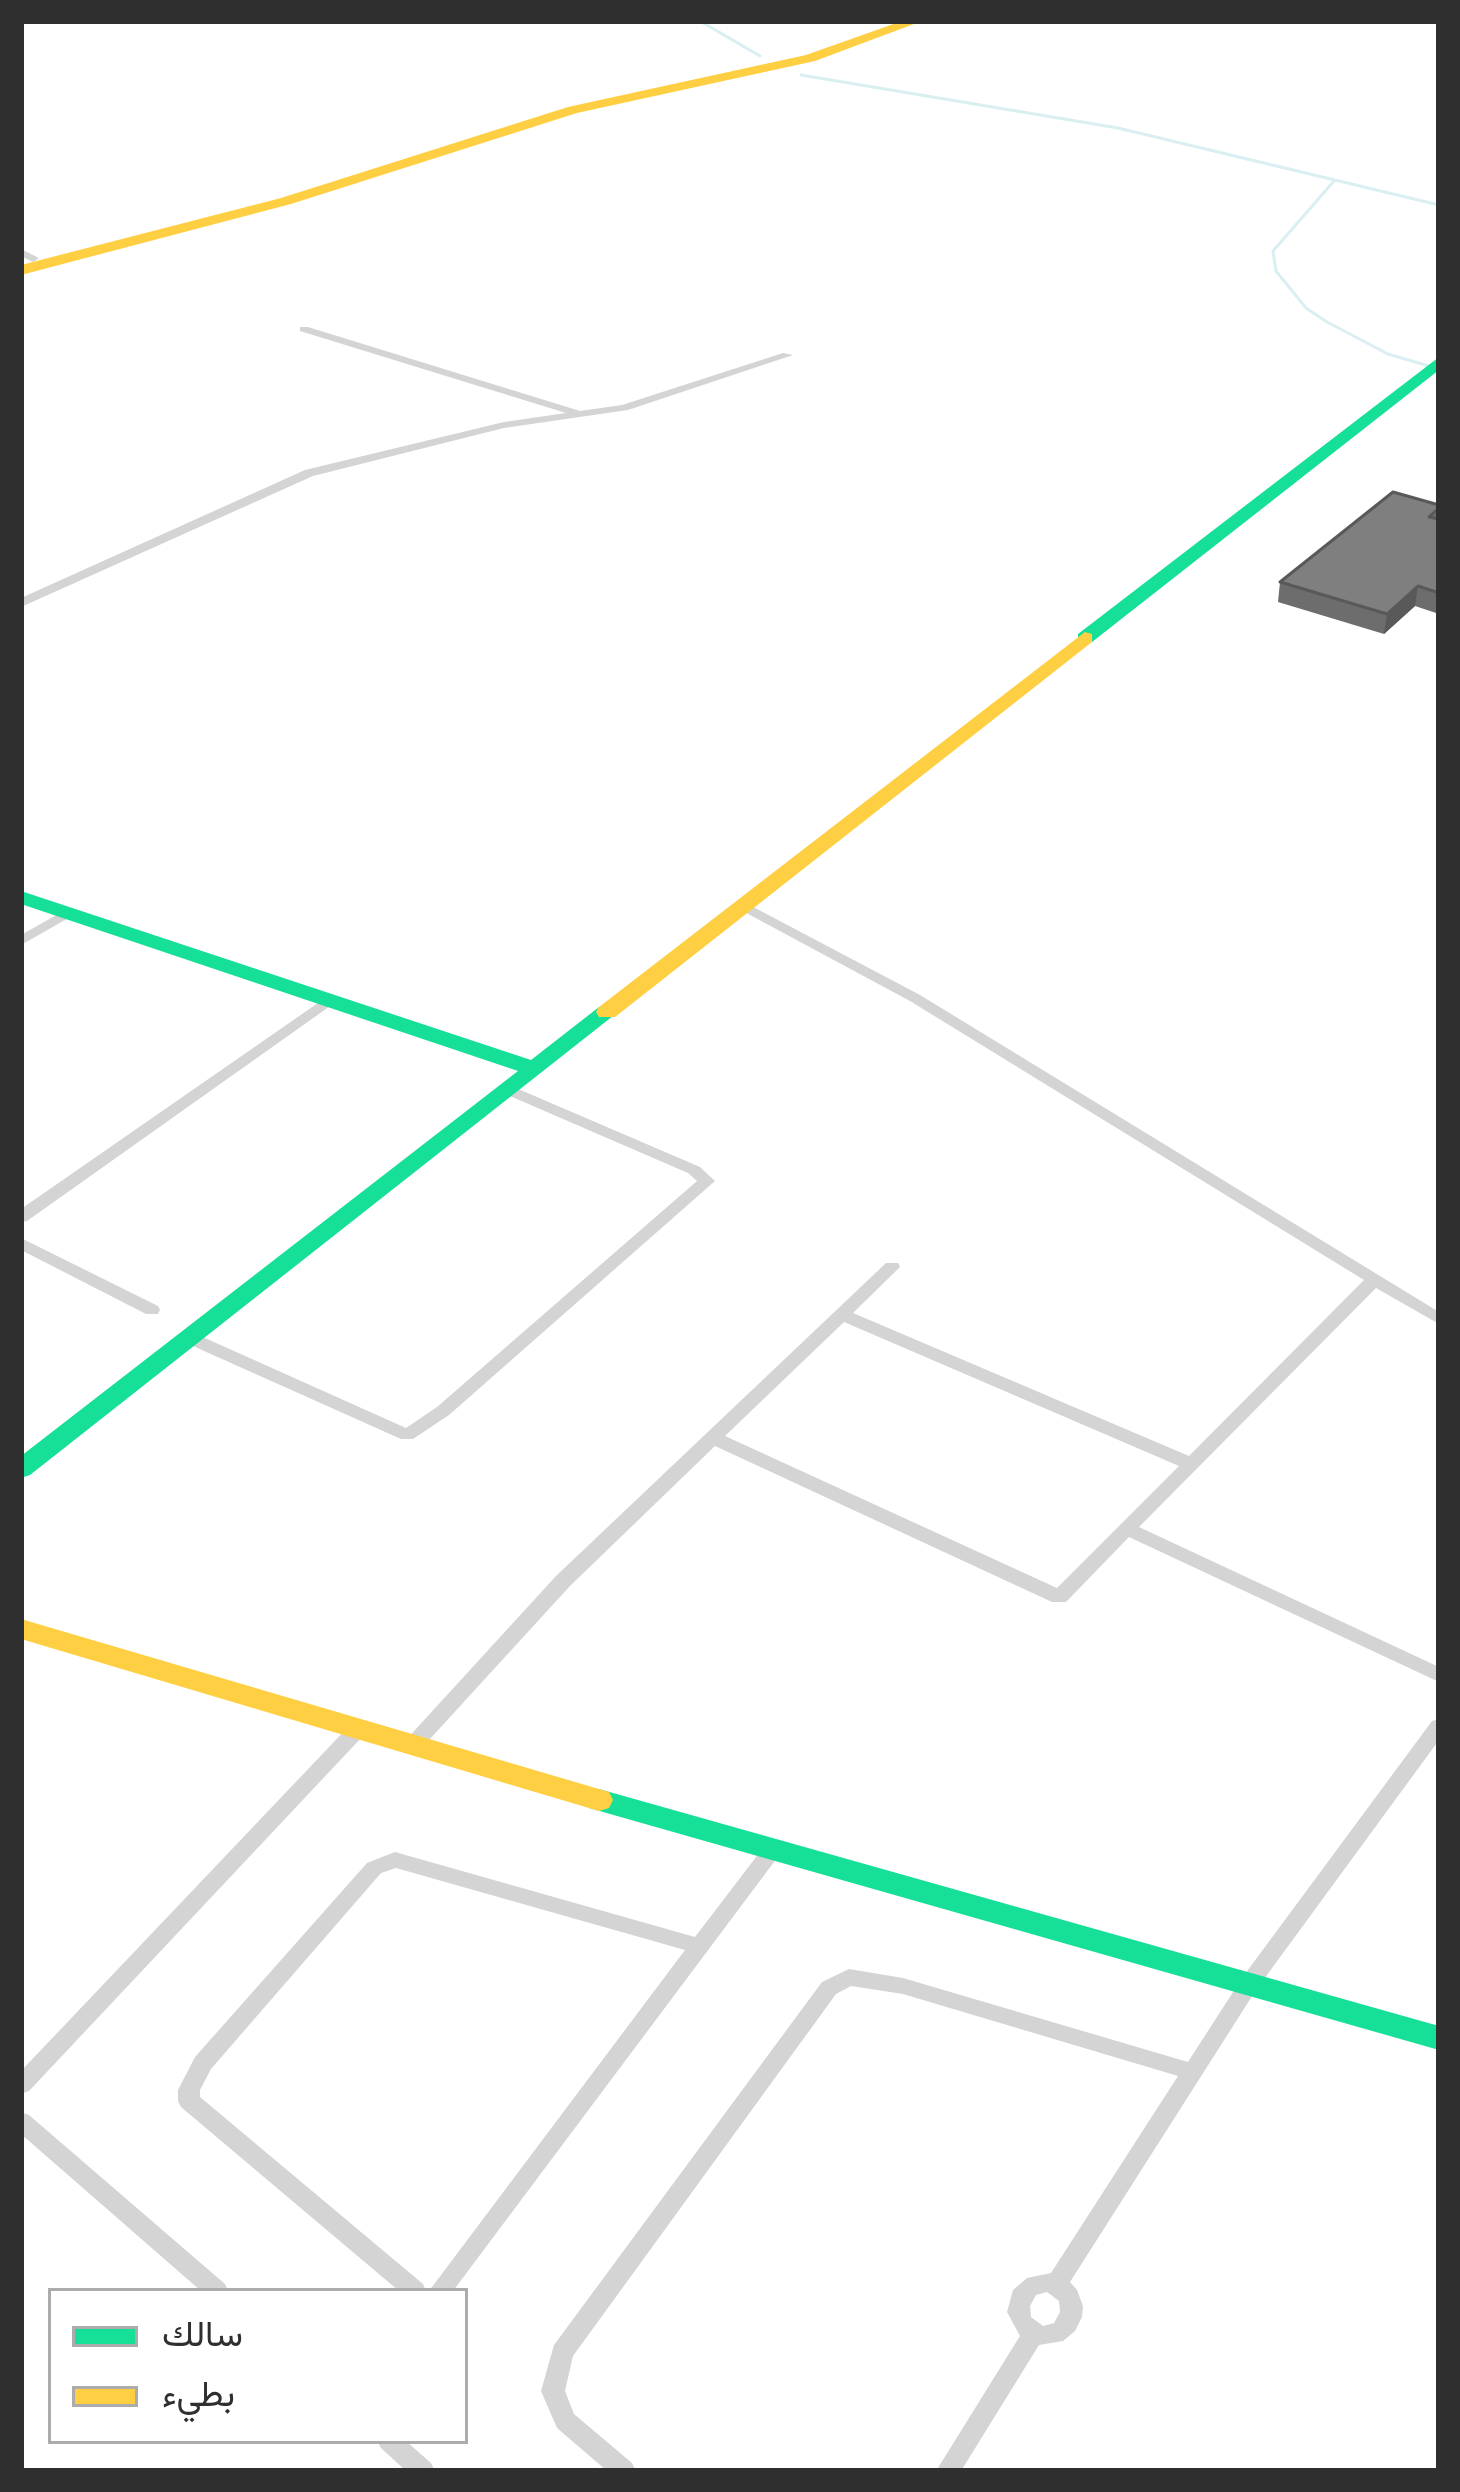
<!DOCTYPE html>
<html>
<head>
<meta charset="utf-8">
<style>
  body { margin:0 }
  #map { position:relative; width:1460px; height:2492px; overflow:hidden; background:#fff; font-family:Jost,Vazirmatn,sans-serif }
  canvas { display:block }
  .frame { position:absolute; inset:0; border:24px solid #2f2f2f; pointer-events:none }
  .legend { position:absolute; left:48px; top:2288px; width:420px; height:156px; box-sizing:border-box; background:#fff; border:3px solid #acacac; margin:0; padding:15px 21px; list-style:none; font-size:36px; color:#2f2f2f }
  .legend li { display:flex; align-items:center; gap:24px; height:60px }
  .legend b { width:60px; border:3px solid #acacac }
</style>
</head>
<body>
<div id="map">
<canvas width="1460" height="2492"></canvas>
<div class="frame"></div>
<ul class="legend">
<li><b style="height:15px;background:#16e098"></b>سالك</li>
<li><b style="height:15px;background:#ffcf43"></b>بطيء</li>
</ul>
</div>
<script>
const ctx = document.querySelector('canvas').getContext('2d');
ctx.lineJoin = 'round';
function toPath(rows) {
  const path = new Path2D();
  for (const r of rows) {
    path.moveTo(r[0], r[1]);
    for (let i = 2; i < r.length; i += 2) path.lineTo(r[i], r[i + 1]);
  }
  return path;
}
function stroke(path, color, width, dash) {
  ctx.strokeStyle = color;
  ctx.lineWidth = width;
  ctx.lineCap = dash ? 'butt' : 'round';
  ctx.setLineDash(dash || []);
  ctx.stroke(path);
}
function fillPath(path, color) {
  ctx.fillStyle = color;
  ctx.fill(path, 'evenodd');
}
const stream = toPath([
  [700,21,760,56],
  [801,75,1118,128,1439,205],
  [1334,181,1273,251,1276,271,1306,308,1327,322,1388,354,1439,369]
]);
const street = toPath([
  [21,249,37,257,38,259,33,262,21,256,21,249],
  [300,327,308,327,580,411,622,405,783,353,793,355,628,410,504,428,313,476,21,607,21,598,305,470,504,422,566,413,300,331,300,327],
  [742,901,920,995,1439,1312,1439,1324,1376,1288,1139,1527,1439,1667,1439,1682,1129,1537,1066,1602,1052,1602,715,1446,570,1586,418,1752,411,1754,404,1752,401,1747,404,1742,556,1576,886,1263,898,1263,900,1267,853,1313,1189,1456,1364,1280,910,1001,737,908,735,905,742,901],
  [844,1322,1179,1466,1057,1588,725,1436,844,1322],
  [67,909,72,910,74,913,72,916,21,945,21,935,67,909],
  [328,996,333,998,336,1001,333,1004,27,1221,21,1222,21,1209,328,996],
  [509,1085,700,1167,715,1181,449,1415,413,1439,401,1439,184,1342,181,1338,184,1334,196,1334,406,1428,437,1407,697,1181,688,1173,503,1093,501,1090,503,1087,509,1085],
  [21,1238,158,1306,160,1310,158,1314,146,1314,21,1250,21,1238],
  [1439,1719,1439,1740,1256,1990,1070,2282,1077,2290,1083,2306,1082,2317,1075,2331,1063,2341,1039,2345,961,2471,936,2471,1020,2336,1007,2312,1013,2290,1027,2278,1051,2273,1178,2076,903,1994,851,1986,836,1994,573,2356,565,2391,574,2414,632,2463,636,2471,607,2471,557,2428,541,2391,554,2345,822,1982,849,1969,903,1978,1188,2062,1242,1978,1432,1721,1439,1719],
  [1047,2292,1059,2301,1060,2312,1054,2323,1043,2326,1031,2317,1030,2306,1036,2295,1047,2292],
  [356,1724,363,1726,366,1731,363,1736,29,2091,21,2094,21,2071,349,1726,356,1724],
  [773,1841,780,1844,783,1849,780,1854,453,2291,429,2291,685,1950,396,1868,381,1873,211,2069,200,2090,200,2097,423,2284,426,2291,399,2291,181,2107,178,2101,178,2090,195,2057,367,1863,395,1852,695,1937,766,1844,773,1841],
  [21,2112,29,2115,225,2284,228,2291,201,2291,21,2134,21,2112],
  [377,2441,406,2441,431,2463,435,2471,406,2471,381,2448,377,2441]
]);
const fast = toPath([
  [1439,357,1439,370,1092,642,1078,642,1078,634,1439,357],
  [21,891,531,1060,599,1007,615,1007,618,1012,30,1475,21,1478,21,1456,518,1071,21,904,21,891],
  [599,1789,1439,2026,1439,2050,589,1808,585,1800,589,1792,599,1789]
]);
const slow = toPath([
  [902,21,922,21,815,61,577,113,291,204,21,275,21,265,281,198,568,107,806,55,902,21],
  [1085,632,1092,634,1092,642,615,1017,599,1017,596,1012,599,1007,1085,632],
  [21,1619,599,1789,609,1792,613,1800,609,1808,599,1811,21,1639,21,1619]
]);
const wall = toPath([
  [1439,505,1439,614,1415,606,1384,634,1278,602,1280,582]
]);
const shadedWall = toPath([
  [1418,586,1415,606,1384,634,1387,614]
]);
const building = toPath([
  [1393,492,1439,505,1439,508,1429,517,1439,519,1439,593,1418,586,1387,614,1280,582,1393,492]
]);
stroke(stream, '#d9eff1', 3);
fillPath(street, '#d4d4d4');
fillPath(fast, '#16e098');
fillPath(slow, '#ffcf43');
fillPath(wall, '#6d6d6d');
fillPath(shadedWall, '#595959');
fillPath(building, '#7f7f7f');
stroke(building, '#595959', 3);
</script>
</body>
</html>
